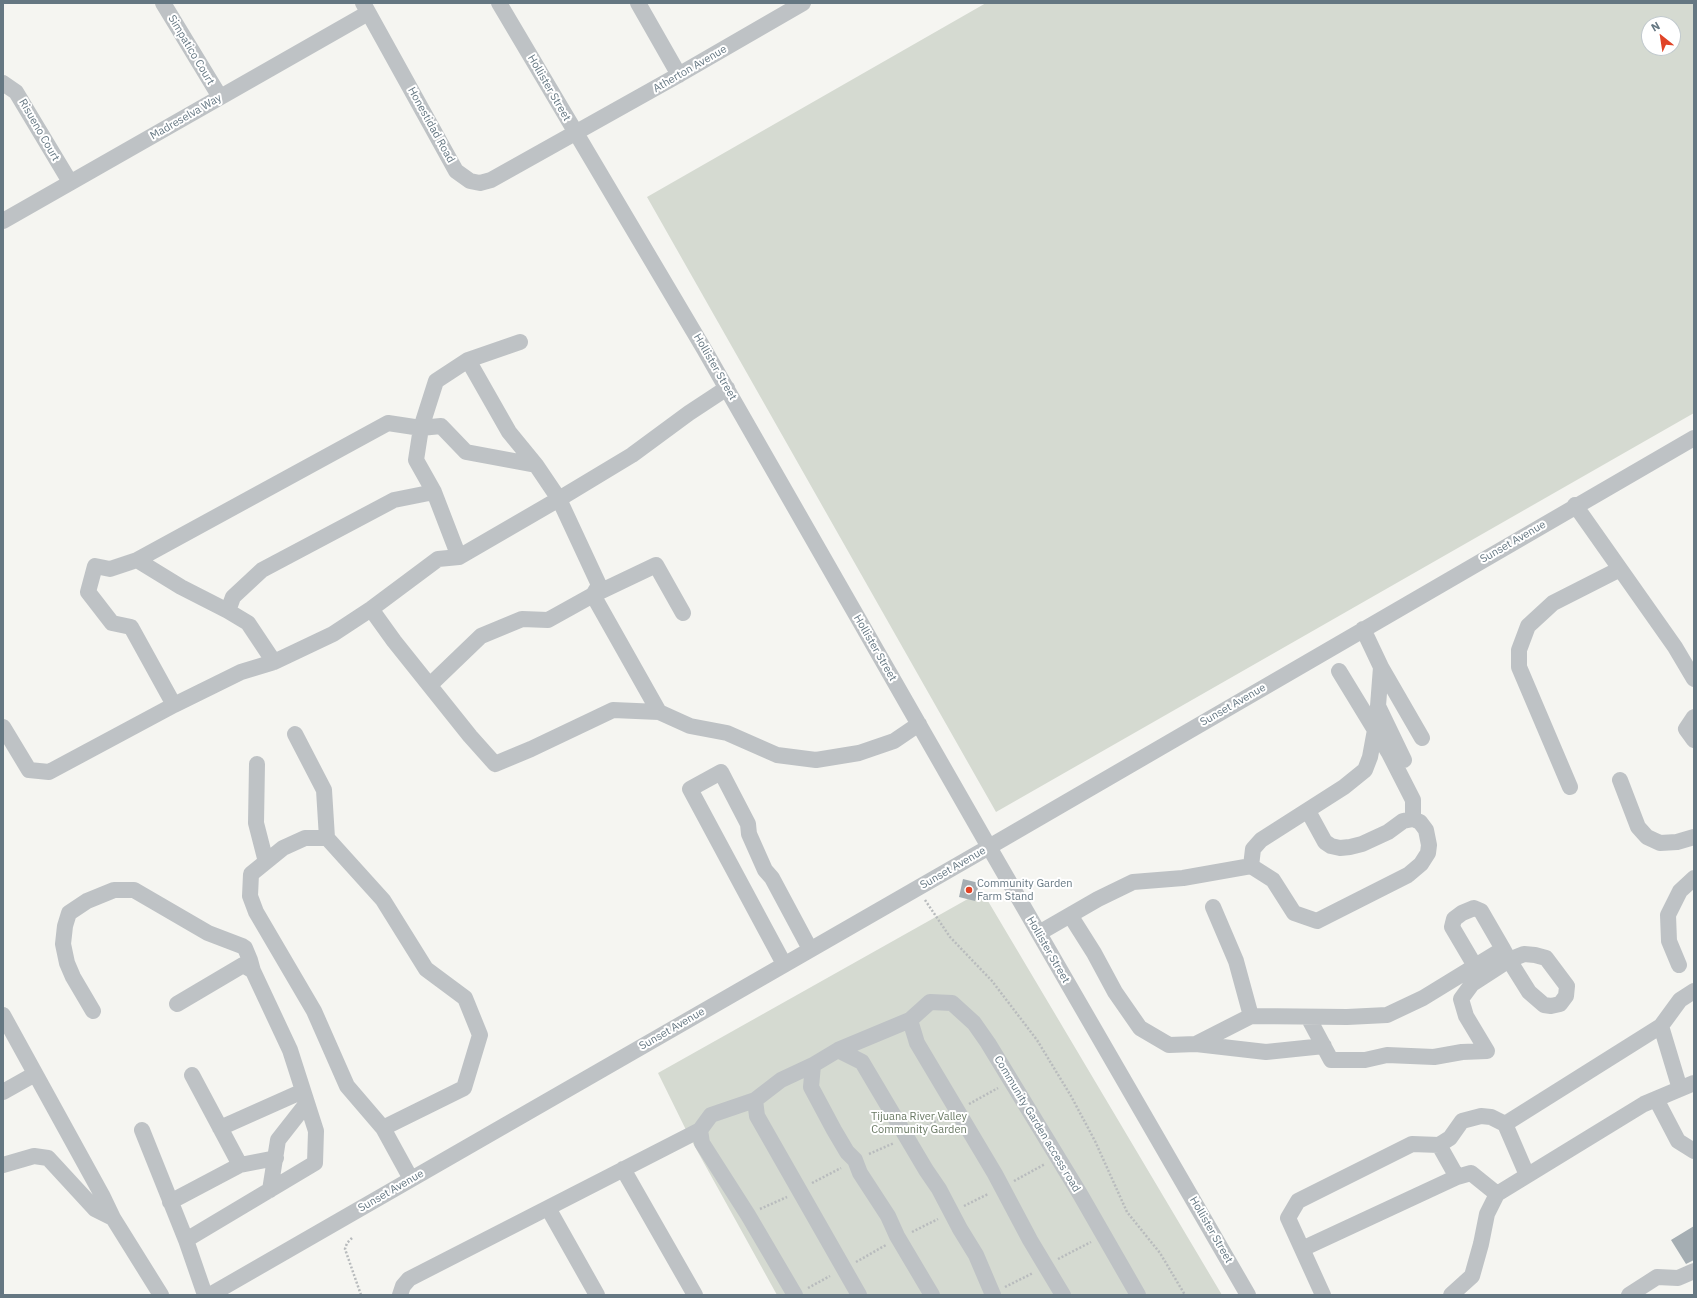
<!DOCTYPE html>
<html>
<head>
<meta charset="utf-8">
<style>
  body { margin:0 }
  #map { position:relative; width:1697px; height:1298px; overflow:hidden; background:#f5f5f1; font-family:"IBM Plex Sans",sans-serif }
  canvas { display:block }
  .frame { position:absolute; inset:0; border:4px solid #657782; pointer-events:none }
  .north { position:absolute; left:1641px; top:16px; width:40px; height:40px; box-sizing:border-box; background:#fff; border:1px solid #c1c9cd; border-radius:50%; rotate:330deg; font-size:11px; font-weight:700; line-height:16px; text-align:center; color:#657782 }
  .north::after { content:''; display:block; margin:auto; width:14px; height:18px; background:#e04427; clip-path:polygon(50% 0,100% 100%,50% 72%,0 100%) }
</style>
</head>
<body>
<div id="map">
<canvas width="1697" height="1298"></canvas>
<div class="frame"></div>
<div class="north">N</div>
</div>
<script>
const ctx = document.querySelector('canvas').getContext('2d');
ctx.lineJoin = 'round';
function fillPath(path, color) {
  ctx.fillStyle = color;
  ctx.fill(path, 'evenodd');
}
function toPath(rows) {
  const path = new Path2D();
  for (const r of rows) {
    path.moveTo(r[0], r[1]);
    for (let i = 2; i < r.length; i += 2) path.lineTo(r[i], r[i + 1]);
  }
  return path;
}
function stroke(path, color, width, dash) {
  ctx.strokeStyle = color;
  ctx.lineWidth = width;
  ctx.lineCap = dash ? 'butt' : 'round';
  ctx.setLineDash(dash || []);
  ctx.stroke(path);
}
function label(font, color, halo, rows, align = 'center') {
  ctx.font = font + ' "IBM Plex Sans",sans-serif';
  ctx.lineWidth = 4;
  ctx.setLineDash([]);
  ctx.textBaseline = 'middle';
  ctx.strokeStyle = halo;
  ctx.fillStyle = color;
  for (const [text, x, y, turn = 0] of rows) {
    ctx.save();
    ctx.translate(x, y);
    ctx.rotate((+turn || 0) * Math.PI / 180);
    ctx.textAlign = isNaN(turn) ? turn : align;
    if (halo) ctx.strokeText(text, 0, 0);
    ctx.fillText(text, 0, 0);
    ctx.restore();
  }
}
const green = toPath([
  [986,3,1694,3,1694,413,996,812,647,197],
  [1649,24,1673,24,1673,48,1649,48],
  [982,891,1222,1295,777,1295,689,1136,658,1073]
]);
const building = toPath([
  [963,879,979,883,975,901,959,897],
  [1694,1226,1694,1260,1686,1264,1671,1240]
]);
const path = toPath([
  [925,900,950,937,992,981,1037,1040,1071,1096,1095,1141,1127,1212,1160,1253,1185,1295],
  [969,1104,998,1088],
  [920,1130,943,1117],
  [869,1154,894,1143],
  [1014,1181,1045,1164],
  [812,1183,841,1168],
  [964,1206,988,1194],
  [760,1209,787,1197],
  [912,1232,938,1219],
  [352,1238,347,1243,345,1249,361,1295],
  [1058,1259,1091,1242],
  [856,1262,886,1245],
  [1005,1287,1033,1273],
  [808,1288,830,1276]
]);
const minor = toPath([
  [163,3,220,97],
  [363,3,456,171,470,181,480,183,491,180,675,77,803,3],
  [499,3,704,349,989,847,1248,1295],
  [638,3,679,75],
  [3,83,16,92,70,182],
  [3,221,368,13],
  [468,360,509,432,536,465,559,499,599,585,593,595,659,712,690,726,727,733,777,755,816,760,859,753,894,741,919,724],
  [1575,505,1675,647,1694,679],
  [459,557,434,492,416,460,421,428,436,381,468,360,520,342],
  [137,560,388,423,421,428,441,426,466,452,536,465],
  [371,609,394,641,470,736,495,764,531,749,613,710,659,712],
  [228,611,233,597,262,570,394,500,434,492],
  [1363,629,1381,667,1378,706,1404,760],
  [1381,667,1422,738],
  [1339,671,1389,753,1413,800,1413,819],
  [430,685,481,636,522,619,548,620,593,595,656,565,683,613],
  [174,705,131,627,112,623,88,592,95,566,110,569,137,560,181,587,228,611,248,623,274,662],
  [1694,717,1686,729,1694,740],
  [3,727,29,770,49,772,174,705,241,672,274,662,333,634,371,609,438,559,459,557,559,499,632,455,689,413,727,388],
  [295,734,324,790,327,838],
  [257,764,256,823,266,862],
  [1620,780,1638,827,1647,837,1660,843,1677,842,1694,837],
  [1570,787,1519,667,1519,650,1528,626,1553,603,1620,569],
  [1251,866,1253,849,1261,840,1344,787,1365,770,1370,757,1375,730],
  [1213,907,1236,961,1251,1016],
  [1070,915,1094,953,1115,992,1140,1028,1169,1045,1196,1044,1251,1016,1347,1017,1387,1015,1423,998,1503,949],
  [1039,933,1098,899,1133,882,1183,878,1251,866,1273,880,1294,913,1317,921,1408,875,1421,864,1428,853,1429,845,1426,830,1420,822,1413,819,1403,821,1388,832,1362,844,1350,847,1340,848,1331,846,1325,842,1308,811],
  [784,964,690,789,721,772,748,824,749,834,765,870,772,878,810,949],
  [1679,965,1669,941,1668,915,1680,891,1694,878],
  [177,1004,243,965,253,971,290,1050,316,1131,315,1163,186,1240,205,1295],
  [93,1011,73,977,67,963,63,944,65,926,69,913,87,901,114,890,134,890,208,933,242,946,245,948,250,960,253,971],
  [3,1015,102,1195,113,1218,161,1295],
  [1308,1017,1331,1060,1365,1060,1387,1055,1434,1057,1462,1052,1487,1051,1466,1016,1461,999,1472,984,1509,960,1524,954,1535,955,1546,958,1567,986,1566,996,1560,1004,1551,1006,1544,1005,1529,992,1509,960,1503,949,1481,911,1474,908,1462,913,1454,919,1452,927,1475,966],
  [1661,1026,1680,1089],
  [1196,1044,1266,1052,1324,1046],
  [838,1050,910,1020],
  [813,1065,781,1080,755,1100,757,1116,859,1295],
  [192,1075,240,1165],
  [3,1092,35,1074],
  [1656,1099,1678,1141,1694,1151],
  [755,1100,711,1115,700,1130,702,1143,748,1215,795,1295],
  [220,1128,303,1091],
  [383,1128,347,1086,314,1011,256,912,250,896,251,874,283,848,305,838,327,838,383,900,426,969,465,998,480,1035,464,1088,383,1128,411,1179],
  [142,1130,186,1240],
  [1439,1145,1457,1177,1471,1173,1497,1194],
  [3,1165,34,1156,48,1158,95,1209,113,1218],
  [623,1169,695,1295],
  [1527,1175,1505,1124,1661,1026,1680,1000,1694,991],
  [270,1190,278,1140,307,1103],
  [170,1202,240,1165,276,1158],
  [548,1208,597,1295],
  [1302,1249,1457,1177],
  [210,1295,989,847,1694,438],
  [400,1295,403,1286,409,1279,700,1130],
  [932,1295,897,1236,888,1216,860,1173,855,1160,847,1152,834,1130,811,1087,813,1065,838,1050,862,1062,926,1170,939,1189,960,1229,976,1255,993,1295],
  [1063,1295,1030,1240,995,1174,917,1043,910,1020,930,1002,952,1003,974,1023,988,1043,1080,1194,1138,1295],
  [1323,1295,1288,1218,1298,1201,1412,1144,1439,1145,1450,1138,1462,1121,1481,1116,1491,1117,1505,1124],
  [1451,1295,1472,1276,1481,1244,1487,1214,1497,1194,1644,1104,1694,1083],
  [1629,1295,1657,1277,1678,1278,1694,1271]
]);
const markers = [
  [969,890,4,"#e04427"]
];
const streetNames = [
  ["Simpatico Court",191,50,59],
  ["Atherton Avenue",690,69,-30],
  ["Hollister Street",549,88,60],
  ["Madreselva Way",186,117,-30],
  ["Honestidad Road",431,125,61],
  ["Risueno Court",39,130,60],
  ["Hollister Street",715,367,60],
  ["Sunset Avenue",1513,542,-30],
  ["Hollister Street",875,648,60],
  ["Sunset Avenue",1233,705,-30],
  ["Sunset Avenue",953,868,-30],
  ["Hollister Street",1048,950,60],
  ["Sunset Avenue",672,1029,-30],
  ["Community Garden access road",1037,1124,59],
  ["Sunset Avenue",391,1191,-30],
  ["Hollister Street",1211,1230,60]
];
const poiNames = [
  ["Community Garden",977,884],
  ["Farm Stand",977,897]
];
const parkNames = [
  ["Tijuana River Valley",919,1117],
  ["Community Garden",919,1130]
];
fillPath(green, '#d5dad1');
fillPath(building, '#a5aeb3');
stroke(path, '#b8bbbd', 2.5, [2, 2]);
stroke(minor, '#bec2c5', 16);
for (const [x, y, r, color] of markers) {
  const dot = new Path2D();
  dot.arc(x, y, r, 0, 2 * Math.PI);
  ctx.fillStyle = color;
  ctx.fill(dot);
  stroke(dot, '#fff', 1.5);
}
label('11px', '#657782', '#fff', streetNames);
label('11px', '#657782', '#fff', poiNames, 'left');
label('11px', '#697963', '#fff', parkNames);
</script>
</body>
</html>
